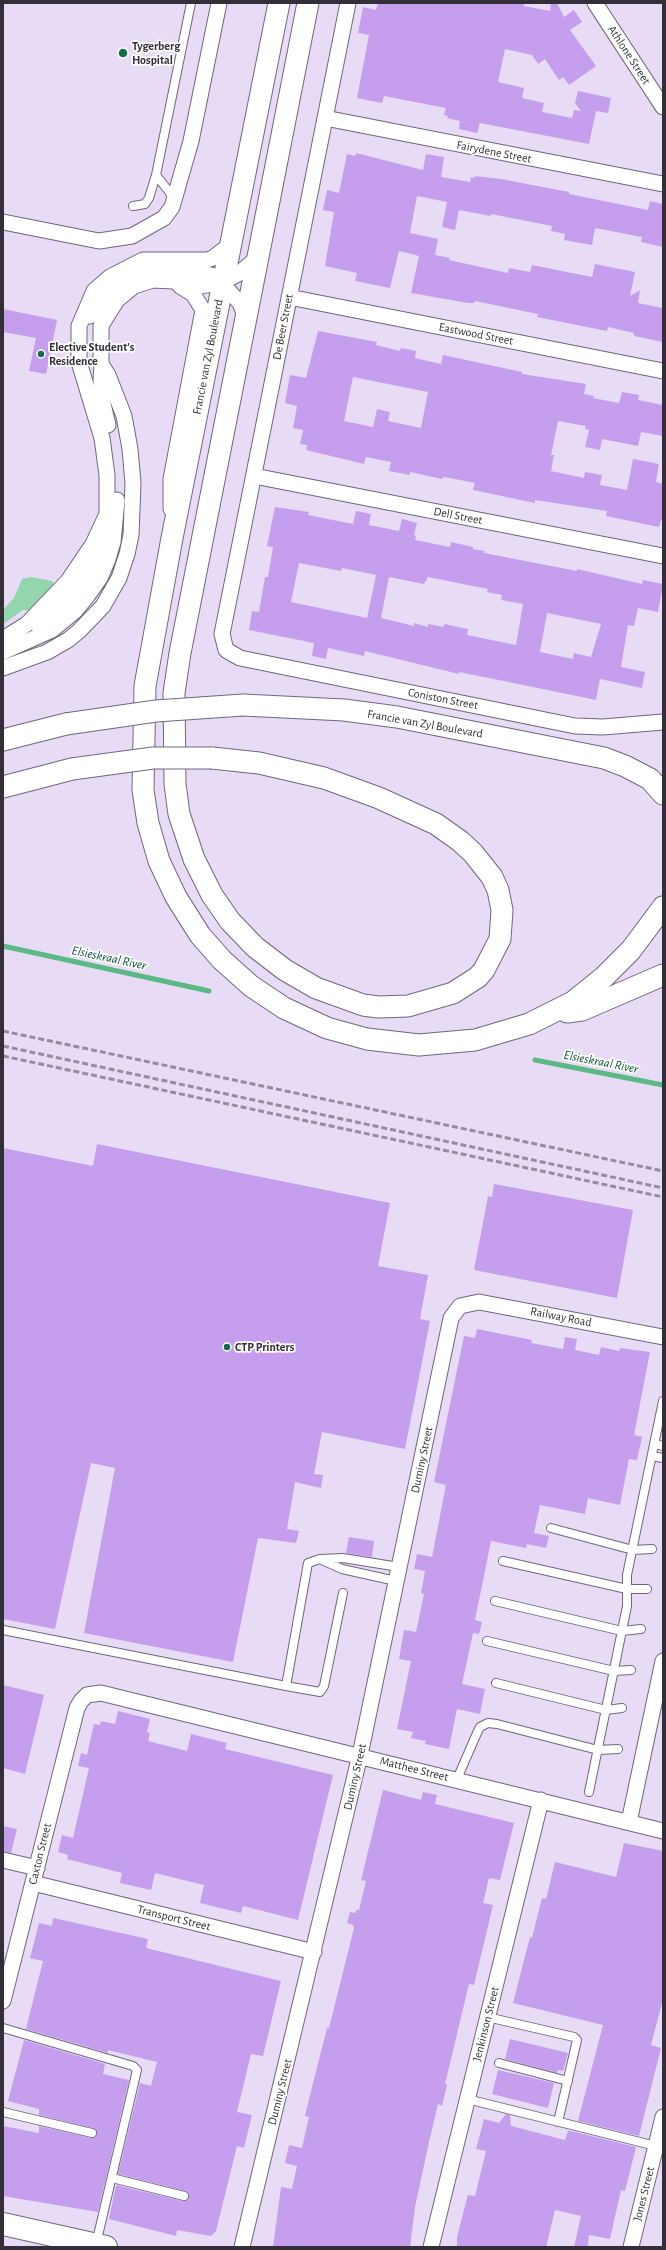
<!DOCTYPE html>
<html>
<head>
<meta charset="utf-8">
<style>
  body { margin:0 }
  #map { position:relative; width:666px; height:2250px; overflow:hidden; background:#e7dbf6; font-family:"Alegreya Sans",sans-serif }
  canvas { display:block }
  .frame { position:absolute; inset:0; border:4px solid #332e38; pointer-events:none }
</style>
</head>
<body>
<div id="map">
<canvas width="666" height="2250"></canvas>
<div class="frame"></div>
</div>
<script>
const ctx = document.querySelector('canvas').getContext('2d');
ctx.lineJoin = 'round';
function fillPath(path, color) {
  ctx.fillStyle = color;
  ctx.fill(path, 'evenodd');
}
function toPath(rows) {
  const path = new Path2D();
  for (const r of rows) {
    path.moveTo(r[0], r[1]);
    for (let i = 2; i < r.length; i += 2) path.lineTo(r[i], r[i + 1]);
  }
  return path;
}
function stroke(path, color, width, dash) {
  ctx.strokeStyle = color;
  ctx.lineWidth = width;
  ctx.lineCap = dash ? 'butt' : 'round';
  ctx.setLineDash(dash || []);
  ctx.stroke(path);
}
function label(font, color, halo, rows, align = 'center') {
  ctx.font = font + ' "Alegreya Sans",sans-serif';
  ctx.lineWidth = 3.5;
  ctx.setLineDash([]);
  ctx.textBaseline = 'middle';
  ctx.strokeStyle = halo;
  ctx.fillStyle = color;
  for (const [text, x, y, turn = 0] of rows) {
    ctx.save();
    ctx.translate(x, y);
    ctx.rotate((+turn || 0) * Math.PI / 180);
    ctx.textAlign = isNaN(turn) ? turn : align;
    if (halo) ctx.strokeText(text, 0, 0);
    ctx.fillText(text, 0, 0);
    ctx.restore();
  }
}
const green = toPath([
  [31,577,52,581,56,587,34,611,23,610,3,624,3,610,14,598,22,579]
]);
const stream = toPath([
  [3,946,209,991],
  [535,1060,663,1085]
]);
const building = toPath([
  [378,3,524,3,524,6,550,11,551,3,557,3,564,17,574,10,582,22,570,30,596,66,569,85,563,77,559,80,545,59,538,64,532,55,505,49,498,82,524,88,522,98,544,103,542,112,572,118,574,110,581,111,575,103,578,91,611,98,608,113,596,111,589,144,480,123,477,133,459,129,460,121,447,118,448,116,444,115,446,108,384,96,382,103,357,98,369,35,358,33,363,7,376,10],
  [356,153,423,170,426,154,444,157,441,177,470,182,471,177,475,178,475,176,501,179,569,192,569,194,648,210,650,201,663,204,663,247,641,242,642,237,595,228,592,245,564,240,565,234,551,231,552,226,491,214,491,216,459,210,455,230,442,227,447,202,417,196,410,233,438,239,435,255,450,258,449,260,508,273,509,268,530,272,532,265,592,277,595,264,635,272,630,296,640,290,638,303,663,308,663,342,634,336,634,333,608,327,607,331,537,317,538,314,475,301,474,303,468,303,411,293,419,256,399,251,390,288,355,281,357,273,325,266,334,212,323,210,327,190,339,193,347,154,355,156],
  [3,309,57,320,46,374,29,371,36,338,3,332],
  [318,331,377,342,376,345,400,351,401,348,416,351,415,358,441,364,443,355,522,372,522,374,586,384,584,394,594,396,593,398,619,403,622,392,639,395,638,400,663,405,663,436,641,432,638,446,602,439,600,450,585,447,589,430,585,429,586,426,558,421,551,455,554,455,551,471,584,478,585,472,602,475,600,485,627,490,633,459,659,464,656,482,663,484,663,520,661,520,659,527,606,516,607,511,535,500,535,503,473,490,475,483,460,480,443,477,442,479,410,472,410,475,389,471,391,462,366,457,364,464,306,450,307,445,300,444,303,430,293,428,297,406,285,403,290,375,306,378],
  [353,377,428,392,421,428,388,421,390,412,377,409,373,427,344,421],
  [275,507,309,512,308,515,353,524,356,511,371,514,369,525,399,531,402,519,417,523,414,535,416,536,415,540,450,547,451,542,473,547,473,549,484,551,484,553,577,571,577,569,642,584,643,580,663,584,658,612,638,608,634,626,628,625,621,667,645,672,642,688,600,679,596,700,494,679,459,672,459,674,365,651,364,656,328,648,326,659,312,656,314,643,249,630,252,611,259,612,265,577,268,577,273,547,267,546],
  [299,563,341,571,342,568,376,575,367,618,291,602],
  [389,577,424,584,428,577,488,589,487,592,502,595,501,600,523,604,516,645,467,635,468,629,444,624,444,627,428,624,428,627,414,623,414,626,381,618],
  [547,613,601,624,591,657,574,653,573,659,540,652],
  [97,1144,390,1203,378,1266,428,1275,420,1319,430,1321,405,1449,322,1432,314,1474,323,1475,321,1488,295,1482,287,1529,299,1531,296,1543,258,1538,233,1662,84,1633,115,1468,91,1463,55,1629,3,1619,3,1148,93,1166],
  [494,1184,633,1210,617,1298,474,1270,488,1196,492,1197],
  [477,1329,532,1340,531,1343,563,1349,565,1337,577,1339,575,1350,599,1355,601,1347,619,1351,620,1348,650,1352,634,1435,642,1437,637,1460,629,1459,620,1505,588,1498,585,1514,540,1505,534,1533,549,1536,546,1548,527,1544,526,1548,491,1541,475,1620,482,1622,479,1634,473,1633,462,1684,485,1689,480,1714,457,1709,449,1749,425,1744,426,1741,411,1738,413,1732,397,1729,411,1661,399,1659,404,1630,416,1632,424,1594,421,1593,425,1571,414,1569,417,1554,432,1557,446,1485,434,1482,464,1336,475,1338],
  [349,1537,374,1541,372,1557,346,1553],
  [3,1685,44,1695,25,1774,3,1768],
  [118,1711,150,1719,147,1732,150,1733,148,1741,187,1751,191,1734,227,1743,225,1749,333,1775,298,1920,243,1906,241,1913,200,1903,204,1885,155,1873,151,1890,120,1883,122,1873,67,1859,68,1855,58,1852,62,1835,73,1838,89,1768,78,1766,81,1753,87,1755,94,1724,100,1725,101,1721,115,1724],
  [383,1790,421,1800,423,1792,437,1795,435,1804,514,1823,500,1880,489,1878,483,1903,493,1905,474,1985,469,1984,445,2084,447,2085,442,2106,438,2104,429,2142,415,2207,410,2247,273,2247,281,2187,292,2189,297,2166,285,2163,289,2145,302,2148,309,2117,305,2116,309,2099,327,2028,329,2028,354,1928,353,1925,347,1923,350,1912,356,1913,356,1910,359,1910,366,1881,361,1880],
  [3,1826,17,1829,11,1853,3,1851],
  [624,1843,663,1851,663,1999,651,2045,661,2048,639,2136,578,2121,603,2025,513,2003,530,1937,532,1938,542,1898,546,1899,555,1862,616,1877],
  [53,1918,148,1939,146,1948,281,1981,263,2056,251,2054,237,2112,252,2115,244,2148,237,2146,216,2231,211,2236,177,2230,176,2236,109,2219,116,2185,183,2201,188,2200,189,2195,185,2191,118,2174,140,2083,151,2086,157,2062,108,2050,108,2053,26,2029,43,1961,30,1958,39,1923,52,1926],
  [510,2039,568,2053,563,2071,558,2070,557,2073,505,2059],
  [24,2040,105,2064,103,2074,129,2080,98,2212,3,2196,3,2126,39,2133,39,2126,91,2138,97,2134,93,2128,39,2115,39,2109,8,2101],
  [498,2070,554,2083,548,2108,492,2094],
  [506,2114,510,2115,511,2126,565,2140,568,2131,571,2131,636,2147,625,2191,621,2190,610,2239,589,2235,588,2247,574,2247,581,2216,555,2210,546,2247,457,2247,457,2237,468,2195,475,2196,486,2151,476,2149,484,2119,499,2123]
]);
const lane = toPath([
  [174,198,156,175,191,3],
  [133,206,145,204,149,198,156,175],
  [655,1444,663,1446],
  [652,1456,663,1458],
  [551,1528,633,1550,652,1549],
  [322,1560,342,1569,396,1581],
  [503,1561,627,1589,647,1589],
  [495,1601,622,1631,641,1629],
  [3,1630,286,1686,308,1563,320,1559,343,1558,399,1567],
  [487,1641,614,1671,631,1670],
  [496,1683,606,1710,622,1708],
  [286,1686,320,1692,324,1686,343,1593],
  [457,1779,477,1733,480,1727,488,1723,497,1724,598,1750,618,1749],
  [589,1792,627,1606,627,1575,663,1401],
  [487,2017,574,2037,577,2040,558,2122],
  [3,2028,133,2066,137,2070,96,2244],
  [499,2063,568,2081],
  [467,2099,656,2146],
  [3,2112,92,2133],
  [112,2178,184,2196]
]);
const street = toPath([
  [348,3,222,634,226,650,240,658,575,726,603,727,663,722],
  [595,3,663,107],
  [325,118,663,184],
  [3,222,99,241,132,236,164,218,172,207,191,141,219,3],
  [289,297,663,371],
  [90,316,108,292,118,283,143,271,157,269,198,272,215,276,240,303,246,318],
  [102,365,101,380,103,404,108,425],
  [254,476,663,556],
  [171,509,171,479,203,310,193,294,180,286],
  [38,625,66,603,79,588,99,553,104,538],
  [3,639,27,624,68,581,93,544,107,514,107,475,102,438,79,362,79,326,94,291,110,277,143,260,207,260,213,258,226,248,232,241],
  [3,652,52,630,75,611,88,595,100,578,108,559,113,542,117,500],
  [3,668,47,652,68,640,79,631,103,606,119,578,127,554,131,535,133,483,130,449,124,416,108,375,101,364,101,326,107,316,117,300,134,286,153,280,173,281,195,287,223,282,238,274,255,260,257,253],
  [629,1822,663,1661],
  [3,1860,37,1868],
  [33,1883,314,1952],
  [3,2001,77,1708,81,1701,87,1695,101,1693,117,1697,663,1831],
  [242,2247,360,1755,451,1318,460,1306,479,1302,663,1337],
  [431,2247,541,1800],
  [631,2247,663,2117]
]);
const secondary = toPath([
  [279,3,172,538,145,686,143,790,148,823,159,861,176,897,200,935,222,960,251,986,284,1008,327,1028,367,1039,419,1045,475,1040,529,1024,573,1002,604,977,631,950,663,907],
  [243,705,344,710,397,717,604,758,625,766,650,779,663,794],
  [3,740,66,724],
  [212,758,259,763,324,778,379,798,436,824,460,841,473,853,492,877,498,890,502,910,500,939,484,970,478,977,453,993,408,1006,378,1007,363,1005,316,988,285,970,255,947,230,921,212,895,194,859,179,814,175,784,174,693,180,653,308,3],
  [3,787,72,769],
  [567,1012,582,1010,663,975]
]);
const primary = toPath([
  [3,2224,106,2247]
]);
const rail = toPath([
  [3,1031,663,1171],
  [3,1046,663,1188],
  [3,1056,663,1197]
]);
const secondaryBridge = toPath([
  [66,724,156,711,243,705],
  [72,769,153,758,212,758]
]);
const markers = [
  [123,53,5,"#0e6e44"],
  [41,354,4,"#0e6e44"],
  [227,1347,4,"#0e6e44"]
];
const poiNames = [
  ["Tygerberg",132,46],
  ["Hospital",132,60],
  ["Elective Student's",49,347],
  ["Residence",49,361],
  ["CTP Printers",235,1347]
];
const streetNames = [
  ["Athlone Street",629,55,57],
  ["Fairydene Street",494,152,11],
  ["De Beer Street",283,327,-79],
  ["Eastwood Street",476,334,11],
  ["Francie van Zyl Boulevard",208,357,-79],
  ["Dell Street",458,516,11],
  ["Coniston Street",443,699,11],
  ["Francie van Zyl Boulevard",425,724,10],
  ["Railway Road",561,1317,11],
  ["Duminy Street",422,1460,-78],
  ["Matthee Street",414,1769,14],
  ["Duminy Street",355,1777,-77],
  ["Caxton Street",40,1854,-76],
  ["Transport Street",174,1918,14],
  ["Jenkinson Street",486,2024,-76],
  ["Duminy Street",280,2092,-76],
  ["Jones Street",644,2194,-76]
];
const waterNames = [
  ["Elsieskraal River",109,958,12],
  ["Elsieskraal River",601,1062,11]
];
fillPath(green, '#93d6ae');
stroke(stream, '#5cb885', 5);
fillPath(building, '#c59fee');
stroke(lane, '#71667e', 10);
stroke(street, '#71667e', 17);
stroke(secondary, '#71667e', 23);
stroke(primary, '#71667e', 24);
stroke(lane, '#fff', 8);
stroke(street, '#fff', 15);
stroke(secondary, '#fff', 21);
stroke(primary, '#fff', 22);
stroke(rail, '#958ca0', 3, [6, 3]);
stroke(secondaryBridge, '#71667e', 23, []);
stroke(secondaryBridge, '#fff', 21);
for (const [x, y, r, color] of markers) {
  const dot = new Path2D();
  dot.arc(x, y, r, 0, 2 * Math.PI);
  ctx.fillStyle = color;
  ctx.fill(dot);
  stroke(dot, '#fff', 1.5);
}
label('bold 12px', '#332e38', '#fff', poiNames, 'left');
label('12px', '#332e38', '#fff', streetNames);
label('italic 13px', '#0f5635', '#fff', waterNames);
</script>
</body>
</html>
